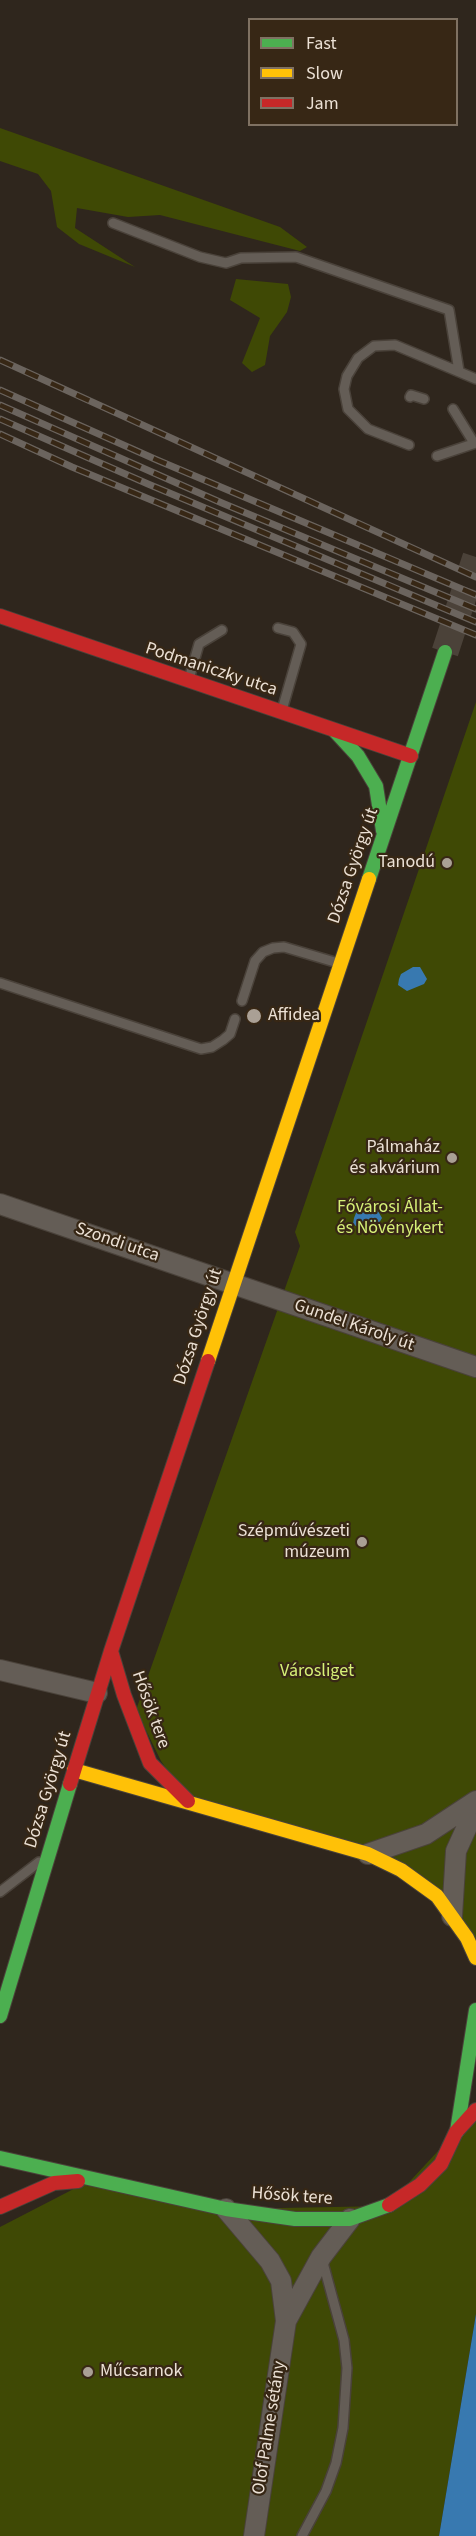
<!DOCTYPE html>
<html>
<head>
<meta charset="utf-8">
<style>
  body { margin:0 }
  #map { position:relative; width:476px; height:2536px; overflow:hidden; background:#2f261d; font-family:"Source Sans 3",sans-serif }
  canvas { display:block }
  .legend { position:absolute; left:248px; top:18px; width:210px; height:108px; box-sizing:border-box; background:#372715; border:2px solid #7f7162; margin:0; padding:8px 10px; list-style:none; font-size:18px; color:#ece1d5 }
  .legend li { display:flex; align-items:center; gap:12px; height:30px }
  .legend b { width:30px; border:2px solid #7f7162 }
</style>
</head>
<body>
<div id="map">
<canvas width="476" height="2536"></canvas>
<ul class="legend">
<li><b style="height:8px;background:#4caf50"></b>Fast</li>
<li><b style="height:8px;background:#ffc107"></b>Slow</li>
<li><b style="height:8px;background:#c62828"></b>Jam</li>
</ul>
</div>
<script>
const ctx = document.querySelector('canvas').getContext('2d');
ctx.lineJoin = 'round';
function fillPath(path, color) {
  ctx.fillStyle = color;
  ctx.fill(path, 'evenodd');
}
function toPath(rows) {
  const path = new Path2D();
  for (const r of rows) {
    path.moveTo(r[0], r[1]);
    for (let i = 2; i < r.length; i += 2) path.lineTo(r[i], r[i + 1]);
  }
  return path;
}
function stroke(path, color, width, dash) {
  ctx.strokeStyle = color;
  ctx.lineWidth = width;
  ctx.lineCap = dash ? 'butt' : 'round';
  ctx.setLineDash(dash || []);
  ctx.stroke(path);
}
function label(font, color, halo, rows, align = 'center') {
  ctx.font = font + ' "Source Sans 3",sans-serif';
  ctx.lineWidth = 4.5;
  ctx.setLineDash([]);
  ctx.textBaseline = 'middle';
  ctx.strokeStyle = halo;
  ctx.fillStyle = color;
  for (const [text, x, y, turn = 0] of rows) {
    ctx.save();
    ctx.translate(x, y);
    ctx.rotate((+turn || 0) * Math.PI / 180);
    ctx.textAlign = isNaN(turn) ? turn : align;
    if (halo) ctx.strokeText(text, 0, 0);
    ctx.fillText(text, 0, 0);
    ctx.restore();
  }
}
const green = toPath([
  [0,128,280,227,307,247,300,251,160,215,128,217,77,208,75,228,135,267,79,244,57,227,51,191,38,174,0,161],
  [236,279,288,284,291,297,287,312,270,336,265,365,252,372,242,363,260,318,230,300],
  [476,702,476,1958,418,1880,189,1802,161,1761,136,1710,300,1246,295,1232],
  [476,2110,476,2314,439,2536,0,2536,0,2227,91,2180,226,2209,387,2206]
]);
const water = toPath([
  [413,967,420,967,427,979,424,984,407,991,398,985,399,979,401,974],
  [368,1206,375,1206,382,1218,379,1223,362,1230,353,1224,354,1218,356,1213],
  [476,2314,476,2536,439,2536]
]);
const secondaryTunnel = toPath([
  [445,652,476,557]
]);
const lane = toPath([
  [113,223,200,257,226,263,241,258,296,257,449,310,459,371],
  [410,397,411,395,424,399],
  [453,409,474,443],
  [409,445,368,429,348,409,344,389,347,376,358,358,374,346,395,345,476,379],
  [437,456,476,443],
  [278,628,293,632,301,644,282,710],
  [189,679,199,644,222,630],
  [0,983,201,1049,212,1047,223,1040,230,1034,235,1019],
  [242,1001,255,961,263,952,273,948,284,947,338,963],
  [0,1892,39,1862],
  [302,2536,326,2491,336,2463,343,2428,347,2368,344,2340,322,2259]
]);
const street = toPath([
  [0,1204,476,1367],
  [0,1670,97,1693],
  [368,1854,426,1834,476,1801],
  [452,1916,456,1851,476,1807],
  [226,2209,270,2261,281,2281,286,2321,254,2536],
  [286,2321,321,2257,350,2219]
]);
const fast = toPath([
  [335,731,358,756,376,786,383,831],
  [369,879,445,652],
  [0,2016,70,1784],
  [457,2131,476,2010],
  [0,2158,226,2209,295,2219,350,2219,389,2205]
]);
const slow = toPath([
  [208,1361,369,879],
  [74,1770,368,1854,401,1870,437,1896,467,1938,476,1958]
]);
const jam = toPath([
  [0,616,411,756],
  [111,1651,124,1695,150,1763,188,1801],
  [70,1784,111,1651,208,1361],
  [389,2205,420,2185,441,2164,456,2132,476,2110],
  [0,2207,54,2183,78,2181]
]);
const rail = toPath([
  [0,360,476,577],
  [0,390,157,460,476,595],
  [0,405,222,503,476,609],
  [0,419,148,484,476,622],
  [0,434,72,467,476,635]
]);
const markers = [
  [447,863,6,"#aaa095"],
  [254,1016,8,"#aaa095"],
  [452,1158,6,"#aaa095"],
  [362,1542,6,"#aaa095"],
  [88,2372,6,"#aaa095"]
];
const streetNames = [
  ["Podmaniczky utca",211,670,18],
  ["Dózsa György út",354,866,-71],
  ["Szondi utca",117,1243,19],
  ["Gundel Károly út",354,1326,19],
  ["Dózsa György út",199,1327,-72],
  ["Hősök tere",150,1710,70],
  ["Dózsa György út",49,1790,-73],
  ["Hősök tere",292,2197,4],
  ["Olof Palme sétány",270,2428,-81]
];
const poiNames = [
  ["Tanodú",435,863],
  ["Affidea",268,1016,"left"],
  ["Pálmaház",440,1148],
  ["és akvárium",440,1169],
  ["Szépművészeti",350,1532],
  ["múzeum",350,1553],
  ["Műcsarnok",100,2372,"left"]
];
const parkNames = [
  ["Fővárosi Állat-",390,1208],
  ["és Növénykert",390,1229],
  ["Városliget",317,1672]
];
fillPath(green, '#3f4905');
fillPath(water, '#3879b0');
stroke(secondaryTunnel, '#4b4239', 27, [27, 14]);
stroke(lane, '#4a423a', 12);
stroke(street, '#4a423a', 22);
stroke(fast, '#4a423a', 16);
stroke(slow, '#4a423a', 16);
stroke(jam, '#4a423a', 16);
stroke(lane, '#645d56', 9);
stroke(street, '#645d56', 20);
stroke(fast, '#4caf50', 14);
stroke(slow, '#ffc107', 14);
stroke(jam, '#c62828', 14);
stroke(rail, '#6b645e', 7);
stroke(rail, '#372715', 4.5, [14]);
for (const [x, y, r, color] of markers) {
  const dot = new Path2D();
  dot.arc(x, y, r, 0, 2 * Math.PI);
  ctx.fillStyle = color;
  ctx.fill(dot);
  stroke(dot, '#372715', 2);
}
label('18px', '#ece1d5', '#372715', streetNames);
label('18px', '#ece1d5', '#372715', poiNames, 'right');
label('18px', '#d6f077', '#372715', parkNames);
</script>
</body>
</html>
